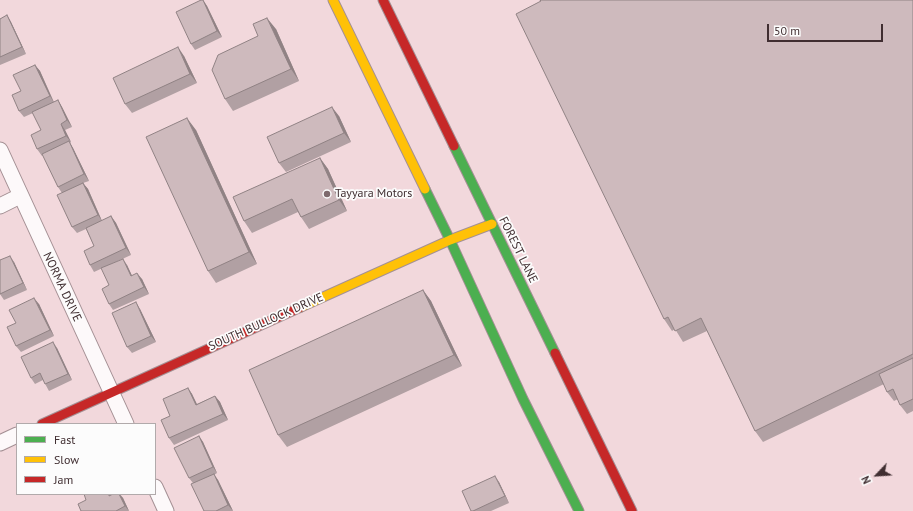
<!DOCTYPE html>
<html>
<head>
<meta charset="utf-8">
<style>
  body { margin:0 }
  #map { position:relative; width:913px; height:511px; overflow:hidden; background:#f2d8dc; font-family:"PT Sans",sans-serif }
  canvas { display:block }
  .legend { position:absolute; left:16px; top:423px; width:140px; height:72px; box-sizing:border-box; background:#fcfcfc; border:1px solid #b1aaab; margin:0; padding:5px 7px; list-style:none; font-size:12px; color:#402e31 }
  .legend li { display:flex; align-items:center; gap:8px; height:20px }
  .legend b { width:20px; border:1px solid #b1aaab }
  .north { position:absolute; left:857px; top:455px; width:40px; height:40px; -webkit-text-stroke:3px #fcfcfc; paint-order:stroke; rotate:245deg; font-size:11px; font-weight:700; line-height:16px; text-align:center; color:#402e31 }
  .north::after { content:''; display:block; margin:auto; width:14px; height:18px; background:#402e31; clip-path:polygon(50% 0,100% 100%,50% 72%,0 100%) }
  .scale { position:absolute; left:767px; top:24px; width:116px; height:18px; box-sizing:border-box; border:2px solid #402e31; border-top:0; padding-left:5px; font-size:12px; line-height:14px; white-space:nowrap; color:#402e31; -webkit-text-stroke:3px #fcfcfc; paint-order:stroke }
</style>
</head>
<body>
<div id="map">
<canvas width="913" height="511"></canvas>
<ul class="legend">
<li><b style="height:5px;background:#4caf50"></b>Fast</li>
<li><b style="height:5px;background:#ffc107"></b>Slow</li>
<li><b style="height:5px;background:#c62828"></b>Jam</li>
</ul>
<div class="north">N</div>
<div class="scale">50 m</div>
</div>
<script>
const ctx = document.querySelector('canvas').getContext('2d');
ctx.lineJoin = 'round';
function toPath(rows) {
  const path = new Path2D();
  for (const r of rows) {
    path.moveTo(r[0], r[1]);
    for (let i = 2; i < r.length; i += 2) path.lineTo(r[i], r[i + 1]);
  }
  return path;
}
function stroke(path, color, width, dash) {
  ctx.strokeStyle = color;
  ctx.lineWidth = width;
  ctx.lineCap = dash ? 'butt' : 'round';
  ctx.setLineDash(dash || []);
  ctx.stroke(path);
}
function fillPath(path, color) {
  ctx.fillStyle = color;
  ctx.fill(path, 'evenodd');
}
function label(font, color, halo, rows, align = 'center') {
  ctx.font = font + ' "PT Sans",sans-serif';
  ctx.lineWidth = 3.5;
  ctx.setLineDash([]);
  ctx.textBaseline = 'middle';
  ctx.strokeStyle = halo;
  ctx.fillStyle = color;
  for (const [text, x, y, turn = 0] of rows) {
    ctx.save();
    ctx.translate(x, y);
    ctx.rotate((+turn || 0) * Math.PI / 180);
    ctx.textAlign = isNaN(turn) ? turn : align;
    if (halo) ctx.strokeText(text, 0, 0);
    ctx.fillText(text, 0, 0);
    ctx.restore();
  }
}
const street = toPath([
  [0,150,126,424],
  [0,206,20,196],
  [0,443,17,435],
  [155,487,166,511]
]);
const fast = toPath([
  [454,146,555,353],
  [425,189,450,240,523,399,579,511]
]);
const slow = toPath([
  [333,0,425,189],
  [301,307,450,240,492,224]
]);
const jam = toPath([
  [383,0,454,146],
  [555,353,632,511],
  [42,424,301,307]
]);
const wall = toPath([
  [203,0,207,6,222,37,195,50,191,44],
  [913,0,913,411,907,414,900,405,898,399,894,401,887,392,884,384,763,442,755,431,707,331,683,342,675,329,672,331,664,319,541,1],
  [7,15,11,22,26,54,0,65,0,19],
  [276,29,299,81,233,111,225,99],
  [184,56,197,83,132,113,125,104],
  [35,65,40,71,54,102,58,100,62,107,72,127,65,130,71,142,70,143,73,148,89,181,83,183,88,189,102,221,111,216,116,223,131,255,94,272,90,265,94,246,86,229,77,233,72,227,62,193,58,187,43,155,42,156,37,149,41,130,33,113,24,117,19,111,21,91],
  [339,116,351,142,286,172,279,163],
  [196,130,257,264,216,283,208,271],
  [320,158,328,169,347,211,309,229,301,217,298,212,252,233,244,221],
  [14,262,27,290,4,300,0,294],
  [127,265,132,276,142,279,149,294,113,310,109,304,109,285],
  [423,290,431,301,462,366,287,447,278,435],
  [39,304,54,336,21,352,16,346,16,323],
  [140,309,156,342,132,353,127,347],
  [57,348,72,380,49,391,43,380,35,384,31,378],
  [188,388,192,394,197,404,215,396,220,402,228,420,174,445,169,438,170,416],
  [199,436,203,442,217,473,214,475,218,480,233,511,204,511,193,483,189,478],
  [499,482,509,503,491,511,471,511],
  [113,494,120,494,123,498,129,511,81,511,86,500,111,495]
]);
const shadedWall = toPath([
  [203,0,207,6,222,37,217,31],
  [7,15,11,22,26,54,22,47],
  [267,18,276,29,299,81,291,69],
  [178,47,184,56,197,83,190,74],
  [35,65,40,71,54,103,50,96],
  [58,100,62,107,72,127,67,120],
  [332,107,339,116,351,142,344,133],
  [187,118,196,130,257,264,249,252],
  [61,124,65,130,71,142,66,136],
  [69,141,73,148,89,181,84,174],
  [320,158,328,169,347,211,339,200],
  [83,183,88,189,102,221,98,215],
  [111,216,116,223,131,255,126,248],
  [10,256,14,262,27,290,23,283],
  [123,259,127,265,135,282,131,276],
  [137,273,142,279,149,294,144,287],
  [423,290,431,301,462,366,454,355],
  [34,298,39,304,54,336,50,330],
  [136,302,140,309,156,342,151,336],
  [53,342,57,348,72,380,68,374],
  [188,388,192,394,200,411,196,405],
  [215,396,220,402,228,420,223,414],
  [199,436,203,442,217,473,213,467],
  [214,474,218,480,233,511,228,505],
  [495,476,499,482,509,503,505,496],
  [119,494,123,498,129,511,125,506]
]);
const building = toPath([
  [201,0,203,0,217,31,191,44,176,12,201,0],
  [540,0,913,0,913,354,755,431,701,318,675,331,668,317,664,319,516,14,541,1,540,0],
  [7,15,22,47,0,57,0,19,7,15],
  [267,18,291,69,225,99,212,70,218,55,258,36,253,24,267,18],
  [178,47,190,74,125,104,113,78,178,47],
  [35,65,50,96,19,111,12,95,21,91,13,75,35,65],
  [58,100,67,120,61,124,66,136,37,149,31,135,41,130,32,112,58,100],
  [332,107,344,133,279,163,267,137,332,107],
  [187,118,249,252,208,271,146,137,187,118],
  [69,141,84,174,58,187,42,154,69,141],
  [320,158,339,200,301,217,292,199,244,221,233,197,320,158],
  [83,183,98,215,72,227,57,195,83,183],
  [111,216,126,248,90,265,84,251,94,246,86,228,111,216],
  [10,256,23,283,0,294,0,260,10,256],
  [123,259,131,276,137,273,144,287,109,304,102,289,109,285,101,268,123,259],
  [423,290,454,355,278,435,249,370,423,290],
  [34,298,50,330,16,346,7,327,16,323,9,310,34,298],
  [136,302,151,336,127,347,112,313,136,302],
  [53,342,68,374,45,384,40,373,31,378,21,357,53,342],
  [913,358,913,399,900,405,893,389,887,392,879,374,913,358],
  [188,388,196,405,215,396,223,414,169,438,161,420,170,416,163,399,188,388],
  [199,436,213,467,189,478,174,448,199,436],
  [214,474,228,505,216,511,204,511,191,484,214,474],
  [495,476,505,496,473,511,471,511,462,491,495,476],
  [84,494,109,494,109,496,113,494,119,494,125,506,116,511,81,511,78,504,86,500,84,494]
]);
const markers = [
  [327,194,4,"#7e6a6d"]
];
const poiNames = [
  ["Tayyara Motors",335,194]
];
const streetNames = [
  ["FOREST LANE",518,250,64],
  ["NORMA DRIVE",62,287,65],
  ["SOUTH BULLOCK DRIVE",266,322,-24]
];
stroke(street, '#a49094', 17);
stroke(fast, '#a49094', 11);
stroke(slow, '#a49094', 11);
stroke(jam, '#a49094', 11);
stroke(street, '#fdf9fa', 15);
stroke(fast, '#4caf50', 9);
stroke(slow, '#ffc107', 9);
stroke(jam, '#c62828', 9);
fillPath(wall, '#b1a0a3');
fillPath(shadedWall, '#908284');
fillPath(building, '#cebabd');
stroke(building, '#908284', 1);
for (const [x, y, r, color] of markers) {
  const dot = new Path2D();
  dot.arc(x, y, r, 0, 2 * Math.PI);
  ctx.fillStyle = color;
  ctx.fill(dot);
  stroke(dot, '#fcfcfc', 1.5);
}
label('12px', '#402e31', '#fcfcfc', poiNames, 'left');
label('12px', '#402e31', '#fcfcfc', streetNames);
</script>
</body>
</html>
